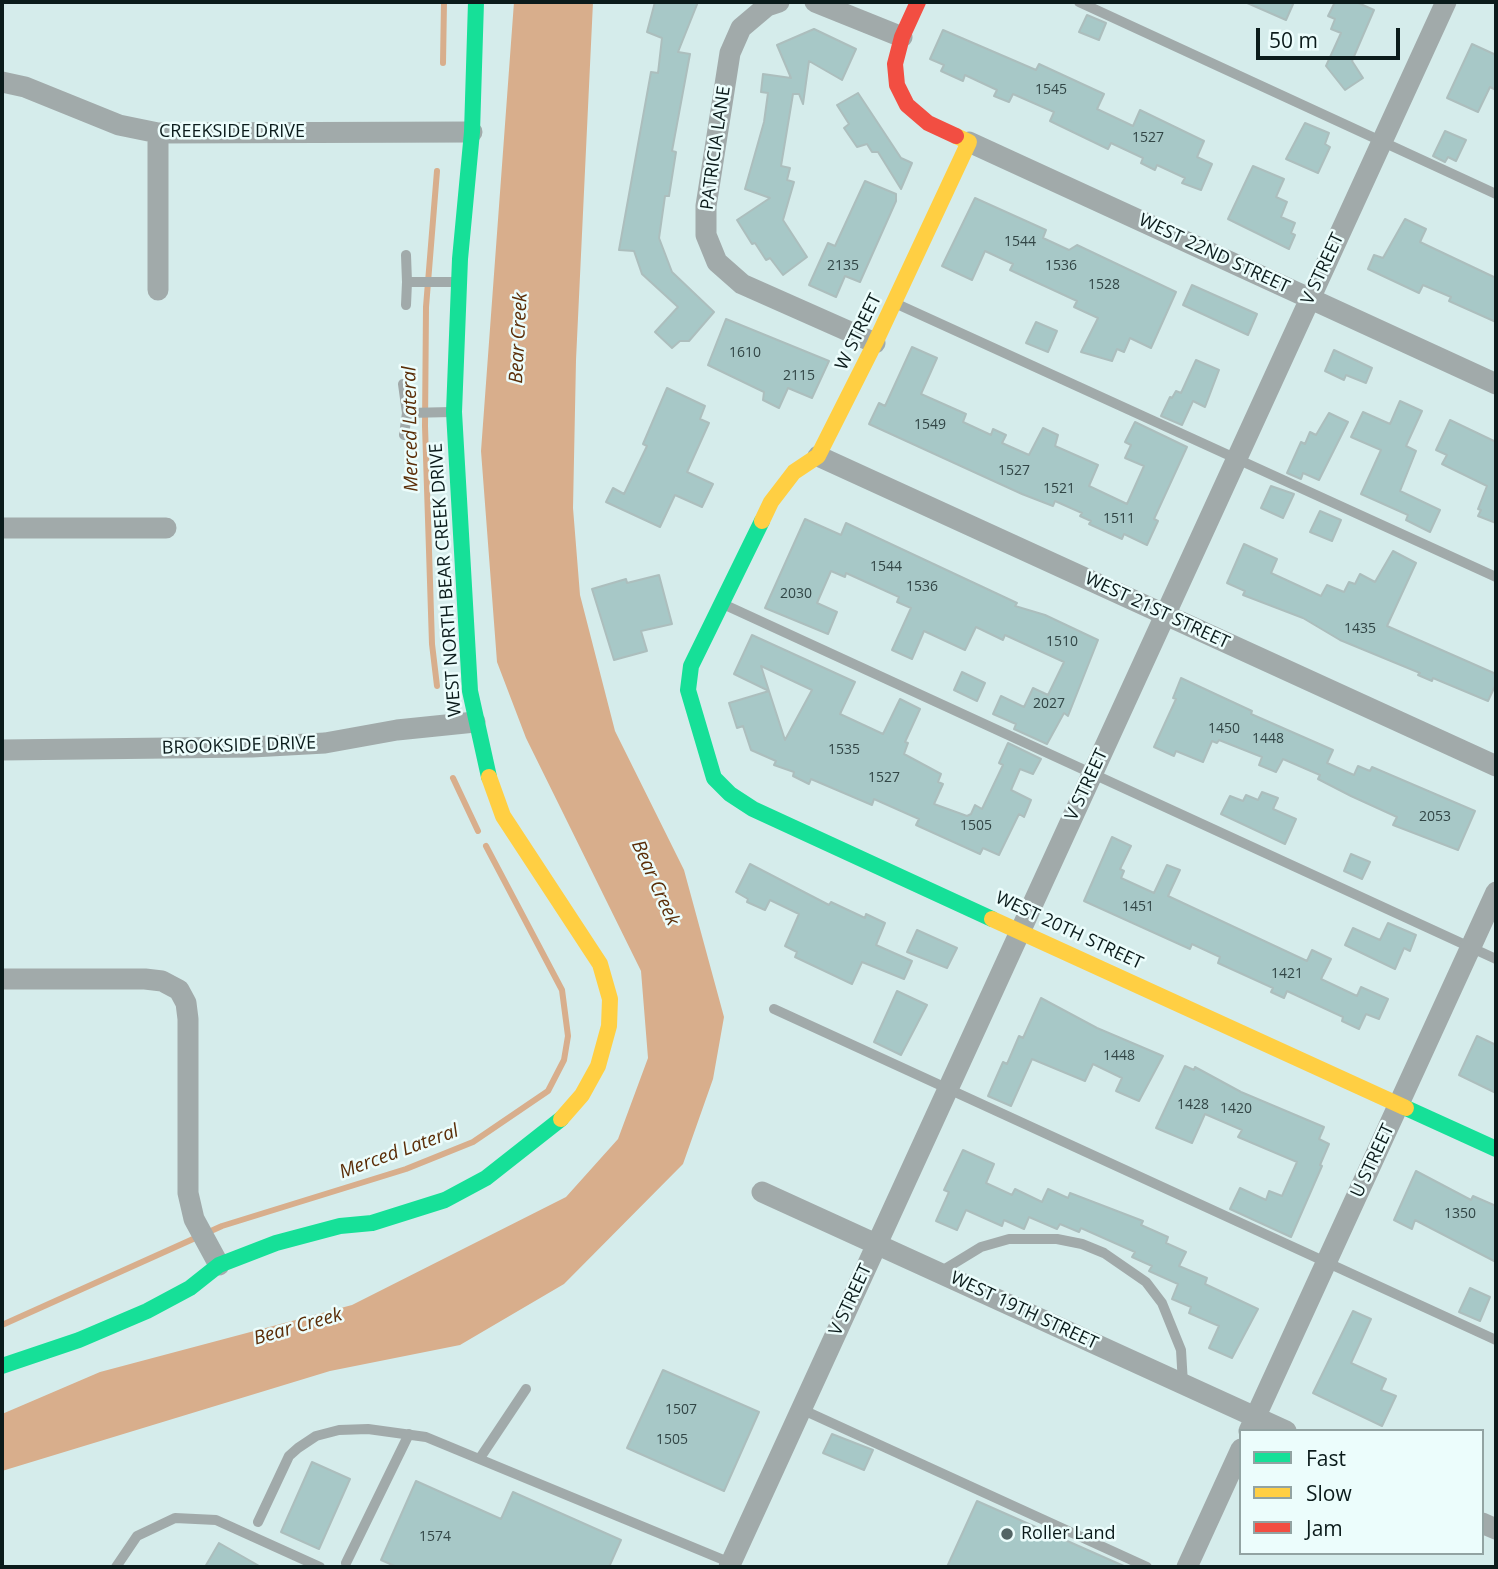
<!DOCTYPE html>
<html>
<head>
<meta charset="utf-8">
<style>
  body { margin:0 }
  #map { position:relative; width:1498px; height:1569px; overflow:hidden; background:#d5eceb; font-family:"Open Sans",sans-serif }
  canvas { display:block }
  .frame { position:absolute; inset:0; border:4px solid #0b1b1b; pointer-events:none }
  .legend { position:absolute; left:1239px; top:1429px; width:245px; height:126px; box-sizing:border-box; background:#ecfdfc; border:2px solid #92a3a2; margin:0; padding:9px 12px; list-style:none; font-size:21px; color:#0b1b1b }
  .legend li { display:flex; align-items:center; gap:14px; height:35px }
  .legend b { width:35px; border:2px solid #92a3a2 }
  .scale { position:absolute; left:1256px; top:28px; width:144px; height:32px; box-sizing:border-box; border:4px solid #0b1b1b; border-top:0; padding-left:9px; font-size:21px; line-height:24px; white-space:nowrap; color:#0b1b1b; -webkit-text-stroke:5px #ecfdfc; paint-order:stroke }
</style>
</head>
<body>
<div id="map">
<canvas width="1498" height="1569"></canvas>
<div class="frame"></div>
<ul class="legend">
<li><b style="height:9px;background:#16e098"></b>Fast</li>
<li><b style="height:9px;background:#ffcf43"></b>Slow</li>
<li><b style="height:9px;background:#f24e42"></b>Jam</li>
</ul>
<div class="scale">50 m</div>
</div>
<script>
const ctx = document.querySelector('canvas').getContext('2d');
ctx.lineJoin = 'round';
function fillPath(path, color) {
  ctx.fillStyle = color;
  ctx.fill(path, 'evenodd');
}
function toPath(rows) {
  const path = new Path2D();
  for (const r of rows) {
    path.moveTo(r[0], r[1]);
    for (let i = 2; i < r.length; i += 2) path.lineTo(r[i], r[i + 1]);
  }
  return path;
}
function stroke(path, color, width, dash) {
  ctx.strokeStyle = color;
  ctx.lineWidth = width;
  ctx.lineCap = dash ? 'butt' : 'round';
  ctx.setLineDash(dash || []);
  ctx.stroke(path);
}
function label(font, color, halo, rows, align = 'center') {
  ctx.font = font + ' "Open Sans",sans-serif';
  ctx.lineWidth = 5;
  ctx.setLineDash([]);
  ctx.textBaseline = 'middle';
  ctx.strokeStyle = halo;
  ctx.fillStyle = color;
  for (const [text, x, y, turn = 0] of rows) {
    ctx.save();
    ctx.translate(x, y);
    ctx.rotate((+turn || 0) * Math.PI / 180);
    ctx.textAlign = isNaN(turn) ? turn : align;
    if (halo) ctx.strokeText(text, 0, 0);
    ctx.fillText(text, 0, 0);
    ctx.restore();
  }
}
const water = toPath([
  [514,2,593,2,576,360,573,508,580,595,615,731,684,870,724,1017,713,1079,683,1164,564,1284,460,1345,330,1371,2,1471,2,1414,100,1372,352,1305,566,1197,618,1139,648,1058,641,971,526,738,497,662,481,451]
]);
const stream = toPath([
  [443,63,444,2],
  [437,686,432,644,425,426,426,307,437,171],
  [453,778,478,831],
  [2,1325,222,1226,406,1169,473,1142,548,1091,564,1060,568,1036,562,990,486,846]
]);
const building = toPath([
  [655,2,698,2,678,52,690,54,672,151,676,152,669,196,665,196,659,238,672,272,714,312,689,341,680,341,672,348,655,332,678,307,642,274,634,251,619,250,651,72,658,73,662,38,647,32,655,2],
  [1245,2,1294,2,1286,20,1245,2],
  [1335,2,1356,2,1374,10,1352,61,1363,78,1345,90,1326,66,1341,33,1331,29,1335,19,1328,16,1335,2],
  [1087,15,1106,23,1099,40,1079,32,1087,15],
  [814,29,856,49,842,80,809,61,803,104,799,94,793,94,781,166,790,168,787,180,794,182,783,220,807,257,783,275,770,258,766,260,755,243,752,244,737,220,770,198,745,189,764,122,768,93,761,92,763,74,791,78,777,45,814,29],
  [943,30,1036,70,1039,64,1104,94,1097,109,1133,126,1140,110,1204,141,1197,157,1212,164,1201,190,1182,183,1185,178,1157,165,1155,170,1141,163,1143,158,1111,143,1108,149,1050,121,1054,112,1013,94,1009,102,994,96,997,90,965,75,963,81,941,71,944,65,930,59,943,30],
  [1472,44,1496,55,1496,90,1490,87,1478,112,1447,98,1472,44],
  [858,93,901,158,912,163,901,189,878,152,872,152,867,144,857,147,844,128,849,124,837,105,858,93],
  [1305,123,1329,133,1325,144,1330,147,1318,173,1286,159,1305,123],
  [1445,131,1466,140,1456,161,1448,157,1445,162,1433,156,1445,131],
  [1253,166,1284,179,1276,197,1287,202,1281,217,1295,223,1291,233,1295,235,1289,249,1228,219,1253,166],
  [865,181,896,194,896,201,860,282,845,276,836,297,809,285,828,243,835,246,865,181],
  [975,198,1046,230,1043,238,1069,250,1077,245,1176,292,1151,348,1130,338,1124,352,1117,349,1112,361,1081,352,1098,318,1074,307,1077,301,1010,270,1013,264,985,251,972,280,942,266,975,198],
  [1405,219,1426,229,1420,242,1496,278,1496,322,1449,301,1451,297,1423,285,1419,293,1368,269,1374,255,1383,258,1405,219],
  [1192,285,1257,314,1248,335,1183,305,1192,285],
  [726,319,829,361,812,398,788,388,779,408,763,400,764,392,708,365,726,319],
  [1036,322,1057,331,1048,352,1026,343,1036,322],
  [912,347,937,358,921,394,966,414,963,422,991,435,993,429,1006,435,1002,443,1029,455,1043,428,1058,435,1055,446,1098,465,1089,486,1127,504,1144,466,1125,458,1131,445,1125,442,1135,422,1187,447,1154,519,1158,521,1147,545,1124,534,1122,539,1089,524,1091,521,1080,516,1082,513,1055,501,1053,506,1022,494,869,424,879,403,885,406,912,347],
  [1334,350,1372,368,1366,383,1346,375,1344,380,1325,371,1334,350],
  [1196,360,1219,370,1205,407,1193,401,1182,425,1161,416,1170,397,1172,398,1176,391,1181,393,1196,360],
  [667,388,705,406,700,419,709,423,687,472,713,484,702,507,675,495,660,527,606,502,613,488,624,494,647,446,643,444,667,388],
  [1400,401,1422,411,1406,446,1416,451,1400,491,1440,510,1430,532,1406,520,1408,515,1361,494,1381,450,1351,437,1363,412,1390,424,1400,401],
  [1329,413,1348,422,1319,480,1303,473,1301,479,1287,473,1301,442,1305,444,1310,432,1316,435,1329,413],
  [1450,420,1496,442,1496,523,1478,516,1481,510,1478,509,1487,486,1442,464,1447,455,1436,450,1450,420],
  [1271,486,1294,494,1283,518,1261,508,1271,486],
  [1320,511,1341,520,1332,541,1310,532,1320,511],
  [805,519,841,535,846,523,1017,603,1015,606,1045,615,1098,640,1068,716,1064,713,1047,744,1014,729,1016,724,993,714,1001,696,1024,707,1033,688,1048,695,1064,662,1005,635,1003,640,976,627,965,650,924,631,912,659,892,650,911,608,897,602,899,597,846,573,845,577,831,571,817,603,837,612,828,634,765,608,805,519],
  [1244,544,1277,559,1271,573,1321,596,1327,585,1344,592,1349,582,1355,584,1360,574,1375,582,1393,551,1416,563,1387,626,1496,674,1496,684,1488,701,1433,678,1432,681,1418,675,1420,673,1340,640,1303,618,1243,595,1245,591,1227,583,1244,544],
  [659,575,672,624,641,631,647,651,614,660,592,589,626,579,627,583,659,575],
  [752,635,855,682,840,714,883,734,900,699,920,709,905,742,908,743,904,754,941,774,938,782,943,784,934,804,967,816,971,814,975,805,982,809,1003,765,999,763,1008,743,1041,759,1033,774,1020,769,1011,790,1031,800,1024,817,1019,814,999,855,983,848,980,854,916,825,919,819,874,799,872,805,811,779,809,784,793,776,794,772,774,765,776,761,751,750,743,726,737,728,729,703,769,691,785,740,812,690,761,666,769,691,734,674,752,635],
  [962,672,985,683,977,701,954,690,962,672],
  [1181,678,1252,711,1251,714,1333,750,1327,763,1354,775,1358,766,1370,771,1372,767,1475,811,1458,850,1393,825,1397,817,1351,796,1318,779,1320,775,1283,759,1276,772,1259,765,1262,757,1219,740,1217,743,1212,741,1203,762,1176,751,1174,756,1154,747,1176,699,1173,698,1181,678],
  [1262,792,1278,798,1273,809,1296,819,1285,844,1221,814,1230,796,1243,801,1246,795,1258,800,1262,792],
  [1112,837,1131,846,1120,869,1124,871,1121,878,1154,893,1167,865,1180,870,1168,896,1307,961,1312,950,1331,959,1321,979,1357,996,1361,987,1388,999,1379,1019,1366,1014,1359,1029,1342,1021,1343,1017,1287,991,1284,998,1271,992,1273,988,1218,963,1220,957,1192,944,1190,949,1084,901,1112,837],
  [1351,854,1370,862,1362,879,1344,871,1351,854],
  [750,864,829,905,831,902,865,918,866,914,885,923,876,945,912,961,904,979,862,962,852,984,795,957,797,952,785,946,799,914,770,900,765,910,747,902,748,899,736,892,750,864],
  [1388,923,1416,935,1410,951,1404,948,1395,969,1345,945,1353,928,1380,940,1388,923],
  [917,930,957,948,947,968,907,952,917,930],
  [897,991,927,1005,901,1055,874,1042,897,991],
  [1041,998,1097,1028,1163,1056,1139,1101,1116,1091,1122,1078,1093,1064,1085,1081,1032,1059,1011,1106,988,1096,1003,1062,1007,1064,1019,1036,1023,1038,1041,998],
  [1477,1036,1496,1045,1496,1093,1459,1075,1477,1036],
  [1185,1066,1194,1070,1195,1067,1241,1092,1324,1127,1319,1139,1329,1144,1320,1165,1322,1166,1291,1237,1230,1209,1240,1188,1266,1200,1269,1191,1282,1196,1297,1162,1238,1137,1242,1130,1205,1114,1192,1143,1156,1128,1185,1066],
  [963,1150,994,1164,986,1183,1012,1195,1015,1189,1042,1202,1048,1189,1068,1198,1070,1193,1143,1221,1141,1225,1168,1237,1166,1243,1186,1252,1179,1266,1207,1278,1205,1284,1258,1309,1232,1358,1209,1348,1219,1326,1189,1313,1191,1307,1172,1299,1178,1284,1149,1271,1152,1266,1132,1257,1135,1252,1081,1228,1079,1232,1060,1224,1057,1229,1029,1217,1024,1229,1004,1220,1002,1226,966,1210,957,1230,936,1221,949,1192,944,1190,963,1150],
  [1416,1171,1471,1200,1473,1196,1496,1206,1496,1262,1415,1220,1412,1229,1394,1220,1416,1171],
  [1470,1288,1490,1297,1480,1321,1459,1312,1470,1288],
  [1353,1311,1371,1319,1351,1363,1386,1379,1381,1390,1396,1396,1382,1426,1313,1393,1353,1311],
  [663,1370,759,1412,724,1491,627,1448,663,1370],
  [832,1434,873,1450,864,1470,823,1453,832,1434],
  [312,1462,350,1479,319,1549,281,1532,312,1462],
  [416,1481,501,1519,513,1492,621,1540,609,1567,397,1567,381,1560,416,1481],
  [977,1501,1126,1567,947,1567,977,1501],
  [219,1543,261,1567,205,1567,219,1543]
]);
const lane = toPath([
  [1079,2,1496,194],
  [406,255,407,282],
  [897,304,1496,577],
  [406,305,407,282,456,282],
  [403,384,407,413,452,412],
  [404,435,407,413],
  [723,604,1496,959],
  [774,1009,1496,1340],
  [940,1272,981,1247,1009,1239,1057,1239,1082,1244,1104,1253,1146,1282,1162,1303,1181,1350,1183,1384],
  [801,1409,1147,1567],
  [480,1458,526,1389],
  [258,1522,289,1456,298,1448,316,1436,339,1430,368,1429,426,1437,731,1563],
  [346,1563,409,1434],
  [116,1567,137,1536,175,1518,216,1520,320,1567]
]);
const street = toPath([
  [779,2,767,6,741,28,730,53,706,206,706,235,717,262,742,284,875,343],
  [815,2,902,37],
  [2,82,25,87,119,125,158,133,472,132],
  [969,142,1496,384],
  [158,290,158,133],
  [818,456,1496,766],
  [2,528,166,528],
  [2,750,252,747,325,743,397,730,475,722],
  [2,979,145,979,162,981,179,990,186,1003,188,1019,188,1193,194,1219,219,1265],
  [762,1192,1286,1431],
  [1249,1431,1496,892],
  [1482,1523,1496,1529],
  [729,1567,1446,2],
  [1187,1567,1241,1449]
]);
const fast = toPath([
  [476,2,472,132,460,259,454,412,470,691,489,777],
  [762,521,691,666,688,690,714,778,730,794,753,809,992,919],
  [1406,1108,1496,1149],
  [2,1366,79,1340,147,1311,190,1288,219,1265,276,1243,340,1226,372,1223,445,1200,486,1178,561,1119]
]);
const slow = toPath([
  [762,521,771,502,794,472,818,456,875,343,969,142,956,136],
  [489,777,503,816,600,964,610,999,609,1026,598,1066,582,1095,561,1119],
  [992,919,1406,1108]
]);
const jam = toPath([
  [918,2,902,37,895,64,897,85,907,105,928,123,956,136]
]);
const markers = [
  [1007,1534,7,"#526464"]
];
const numberNames = [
  ["1545",1051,90],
  ["1527",1148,138],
  ["1544",1020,242],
  ["2135",843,266],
  ["1536",1061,266],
  ["1528",1104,285],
  ["1610",745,353],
  ["2115",799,376],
  ["1549",930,425],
  ["1527",1014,471],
  ["1521",1059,489],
  ["1511",1119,519],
  ["1544",886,567],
  ["1536",922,587],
  ["2030",796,594],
  ["1435",1360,629],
  ["1510",1062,642],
  ["2027",1049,704],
  ["1450",1224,729],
  ["1448",1268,739],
  ["1535",844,750],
  ["1527",884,778],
  ["2053",1435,817],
  ["1505",976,826],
  ["1451",1138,907],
  ["1421",1287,974],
  ["1448",1119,1056],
  ["1428",1193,1105],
  ["1420",1236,1109],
  ["1350",1460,1214],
  ["1507",681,1410],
  ["1505",672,1440],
  ["1574",435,1537]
];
const streetNames = [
  ["CREEKSIDE DRIVE",232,132],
  ["PATRICIA LANE",716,148,-82],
  ["WEST 22ND STREET",1214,254,25],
  ["V STREET",1323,269,-65],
  ["W STREET",859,332,-64],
  ["WEST NORTH BEAR CREEK DRIVE",446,580,-94],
  ["WEST 21ST STREET",1157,611,25],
  ["BROOKSIDE DRIVE",239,746,-2],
  ["V STREET",1087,785,-65],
  ["WEST 20TH STREET",1069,931,25],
  ["U STREET",1373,1161,-65],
  ["V STREET",851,1300,-65],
  ["WEST 19TH STREET",1024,1311,25]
];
const poiNames = [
  ["Roller Land",1021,1534]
];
const waterNames = [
  ["Bear Creek",519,338,-87],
  ["Merced Lateral",411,429,-91],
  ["Bear Creek",655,883,66],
  ["Merced Lateral",399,1152,-20],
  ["Bear Creek",298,1327,-16]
];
fillPath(water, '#d8ae8c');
stroke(stream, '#d8ae8c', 6);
fillPath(building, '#a7c8c7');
stroke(building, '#acbebd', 2);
stroke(lane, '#a1aaaa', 10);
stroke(street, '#a1aaaa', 21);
stroke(fast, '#16e098', 16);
stroke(slow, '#ffcf43', 16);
stroke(jam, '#f24e42', 16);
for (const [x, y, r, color] of markers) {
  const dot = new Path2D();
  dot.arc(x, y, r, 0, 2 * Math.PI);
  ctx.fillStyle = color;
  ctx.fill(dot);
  stroke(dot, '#ecfdfc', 2.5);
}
label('14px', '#324646', null, numberNames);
label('18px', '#0b1b1b', '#ecfdfc', streetNames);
label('18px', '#0b1b1b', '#ecfdfc', poiNames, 'left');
label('italic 19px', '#5b2e08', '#ecfdfc', waterNames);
</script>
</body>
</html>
